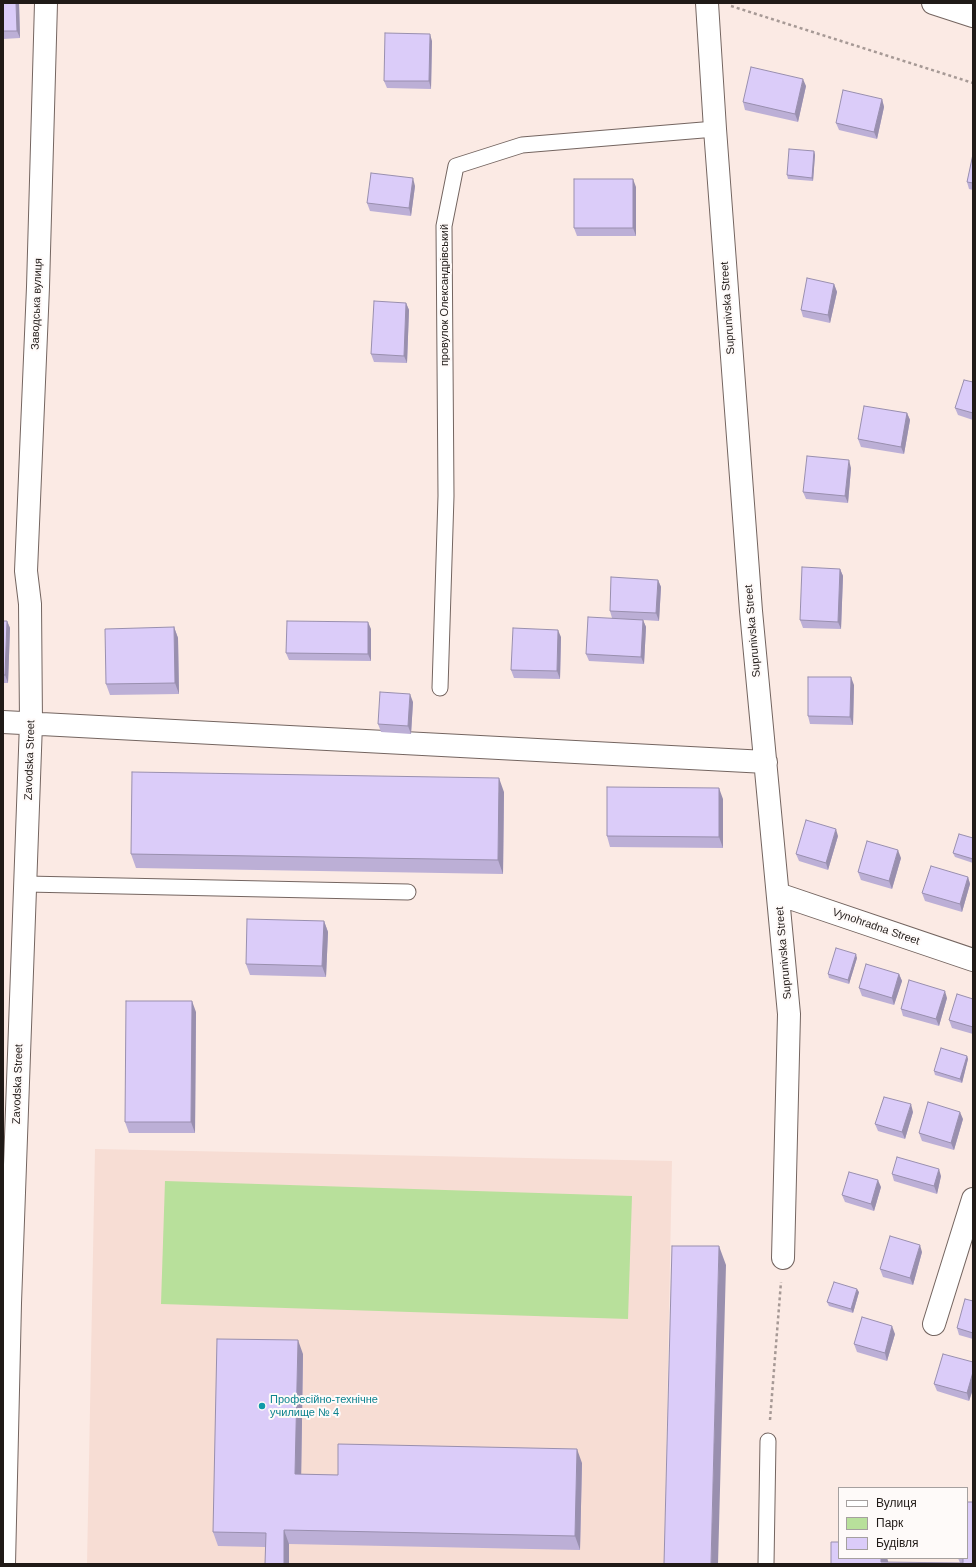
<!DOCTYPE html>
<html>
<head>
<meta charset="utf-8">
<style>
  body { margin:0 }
  #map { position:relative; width:976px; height:1567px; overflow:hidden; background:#fbeae4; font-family:Arial,sans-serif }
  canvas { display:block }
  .frame { position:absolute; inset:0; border:4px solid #201a17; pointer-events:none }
  .legend { position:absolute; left:838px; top:1487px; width:130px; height:72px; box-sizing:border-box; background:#fefaf9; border:1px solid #a5a09f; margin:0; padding:5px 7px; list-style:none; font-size:12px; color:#201a17 }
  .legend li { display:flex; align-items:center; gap:8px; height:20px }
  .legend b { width:20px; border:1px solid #a5a09f }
</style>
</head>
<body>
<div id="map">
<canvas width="976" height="1567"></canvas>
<div class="frame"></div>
<ul class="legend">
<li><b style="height:5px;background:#fff"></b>Вулиця</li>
<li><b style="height:11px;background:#b8e09b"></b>Парк</li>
<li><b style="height:11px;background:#dbccf9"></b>Будівля</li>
</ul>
</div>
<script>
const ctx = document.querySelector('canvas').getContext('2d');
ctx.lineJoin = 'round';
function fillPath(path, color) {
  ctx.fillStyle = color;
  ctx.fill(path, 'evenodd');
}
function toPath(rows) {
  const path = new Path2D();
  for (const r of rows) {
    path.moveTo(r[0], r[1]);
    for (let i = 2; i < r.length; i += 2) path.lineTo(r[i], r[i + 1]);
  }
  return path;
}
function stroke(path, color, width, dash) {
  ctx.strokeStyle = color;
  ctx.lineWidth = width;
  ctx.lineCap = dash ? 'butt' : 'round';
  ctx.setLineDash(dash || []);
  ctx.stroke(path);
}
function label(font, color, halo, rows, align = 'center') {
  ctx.font = font + ' Arial,sans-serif';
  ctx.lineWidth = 4;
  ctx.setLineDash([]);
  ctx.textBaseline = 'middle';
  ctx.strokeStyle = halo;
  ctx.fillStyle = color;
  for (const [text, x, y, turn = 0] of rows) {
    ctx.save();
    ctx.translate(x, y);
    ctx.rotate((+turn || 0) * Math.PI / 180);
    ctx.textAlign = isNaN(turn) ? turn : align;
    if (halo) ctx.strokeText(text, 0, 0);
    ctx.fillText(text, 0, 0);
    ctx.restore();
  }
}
const built = toPath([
  [95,1149,672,1161,664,1564,87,1564]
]);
const green = toPath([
  [165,1181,632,1196,628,1319,161,1304]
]);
const path = toPath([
  [731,6,973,83],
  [770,1420,781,1282]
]);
const service = toPath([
  [440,688,446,496,444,226,456,166,522,145,715,129],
  [26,884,408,892],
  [766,1564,768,1441]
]);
const minor = toPath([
  [707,3,715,129,751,611,789,1014,783,1258],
  [3,722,766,762],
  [778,894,973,960],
  [934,1324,973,1199],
  [4,1564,10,1303,31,723,30,604,26,571,38,287,46,3]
]);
const tertiary = toPath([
  [933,3,973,16]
]);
const wall = toPath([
  [3,3,19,3,20,38,3,39],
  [432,41,431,89,387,88,384,81],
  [806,86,798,122,745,110,743,102],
  [882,99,884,107,877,139,839,130,836,123],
  [814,151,815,155,813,181,788,179,787,175],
  [973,154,973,190,969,189,967,182],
  [415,186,411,216,370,211,367,203],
  [636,187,636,236,577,236,574,228],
  [834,284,837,292,830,323,803,317,801,310],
  [406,303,409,310,407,363,374,362,371,354],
  [973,382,973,420,958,415,955,408],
  [907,413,910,420,904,454,861,447,858,439],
  [851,468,848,503,806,499,803,492],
  [840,569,843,576,841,629,803,628,800,620],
  [658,580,661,587,659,621,643,620,646,627,644,664,589,661,586,654,612,618,610,611],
  [3,621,7,621,10,628,8,683,3,683],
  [174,627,178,638,179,694,110,695,106,684],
  [371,629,371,661,289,660,286,653],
  [561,637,560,679,514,678,511,670],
  [854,685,853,725,810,724,808,716],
  [413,702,411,734,381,732,378,724],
  [504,792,503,874,136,868,131,854],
  [723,799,723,848,610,847,607,836],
  [838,836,828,870,799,861,796,854],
  [973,838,973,863,955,857,953,853],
  [901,858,892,889,861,880,858,872],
  [968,877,970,884,962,912,925,901,922,893],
  [324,921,328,932,326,977,250,975,246,964],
  [857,958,849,984,829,978,828,974],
  [899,974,902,981,894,1005,862,996,859,988],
  [947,998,939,1026,903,1016,901,1009],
  [973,999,973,1034,952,1028,949,1020],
  [196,1012,195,1133,129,1133,125,1122],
  [967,1056,968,1059,962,1083,935,1075,934,1071],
  [913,1112,905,1139,878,1131,875,1124],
  [963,1119,954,1150,922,1141,919,1133],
  [892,1174,941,1176,937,1194,894,1181],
  [881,1187,874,1211,845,1202,842,1195],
  [922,1252,913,1285,883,1277,880,1269],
  [859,1292,853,1313,829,1306,827,1302],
  [973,1301,973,1339,959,1335,957,1328],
  [895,1334,887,1361,857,1352,854,1344],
  [303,1354,301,1474,338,1475,582,1463,580,1550,289,1544,265,1547,218,1546,213,1532],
  [973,1362,973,1389,969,1401,937,1391,934,1384],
  [839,1558,887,1558,888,1562,960,1563,958,1558,967,1558,973,1564,831,1564]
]);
const shadedWall = toPath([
  [16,3,19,3,20,38,17,31],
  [430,34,432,41,431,89,429,81],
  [803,79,806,86,798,122,795,114],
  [882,99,884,107,877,139,874,132],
  [814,151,815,155,813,181,812,178],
  [413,178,415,186,411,216,409,208],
  [633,179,636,187,636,236,633,228],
  [834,284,837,292,830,323,828,315],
  [406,303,409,310,407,363,404,356],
  [907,413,910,420,904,454,901,447],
  [849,460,851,468,848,503,845,496],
  [840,569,843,576,841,629,838,622],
  [658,580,661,587,659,621,656,613],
  [643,620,646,627,644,664,641,657],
  [7,621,10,628,8,683,5,675],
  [368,622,371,629,371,661,368,654],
  [174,627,178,638,179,694,175,683],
  [558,630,561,637,560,679,557,671],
  [851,677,854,685,853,725,850,717],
  [410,694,413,702,411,734,408,726],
  [499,778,504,792,503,874,498,860],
  [719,788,723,799,723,848,719,837],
  [836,829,838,836,828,870,826,863],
  [898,850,901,858,892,889,889,881],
  [968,877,970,884,962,912,960,904],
  [324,921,328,932,326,977,322,966],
  [856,954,857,958,849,984,848,980],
  [899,974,902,981,894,1005,892,998],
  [945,991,947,998,939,1026,936,1019],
  [192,1001,196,1012,195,1133,191,1122],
  [967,1056,968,1059,962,1083,960,1079],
  [911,1104,913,1112,905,1139,902,1132],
  [960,1112,963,1119,954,1150,951,1143],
  [939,1169,941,1176,937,1194,934,1186],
  [878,1180,881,1187,874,1211,871,1204],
  [920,1245,922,1252,913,1285,910,1278],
  [719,1246,726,1265,718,1564,711,1564],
  [857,1289,859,1292,853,1313,851,1309],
  [892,1326,895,1334,887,1361,885,1353],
  [298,1340,303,1354,301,1488,295,1474],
  [973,1372,973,1389,969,1401,967,1393],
  [577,1449,582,1463,580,1550,575,1536],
  [284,1530,289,1544,289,1564,284,1564],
  [881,1558,887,1558,889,1564,881,1562]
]);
const building = toPath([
  [3,3,16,3,17,31,3,31,3,3],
  [385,33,430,34,429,81,384,81,385,33],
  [751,67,803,79,795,114,743,102,751,67],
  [843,90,882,99,874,132,836,123,843,90],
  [789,149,814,151,812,178,787,175,789,149],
  [973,154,973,183,967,182,973,154],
  [371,173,413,178,409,208,367,203,371,173],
  [574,179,633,179,633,228,574,228,574,179],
  [807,278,834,284,828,315,801,310,807,278],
  [374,301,406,303,404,356,371,354,374,301],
  [964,380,973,382,973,413,955,408,964,380],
  [864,406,907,413,901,447,858,439,864,406],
  [807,456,849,460,845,496,803,492,807,456],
  [802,567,840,569,838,622,800,620,802,567],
  [611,577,658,580,656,613,610,611,611,577],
  [588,617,643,620,641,657,586,654,588,617],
  [3,621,7,621,5,675,3,675,3,621],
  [287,621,368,622,368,654,286,653,287,621],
  [174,627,175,683,106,684,105,629,174,627],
  [513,628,558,630,557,671,511,670,513,628],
  [808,677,851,677,850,717,808,716,808,677],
  [380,692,410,694,408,726,378,724,380,692],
  [132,772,499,778,498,860,131,854,132,772],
  [607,787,719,788,719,837,607,836,607,787],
  [806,820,836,829,826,863,796,854,806,820],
  [959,834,973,838,973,859,953,853,959,834],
  [867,841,898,850,889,881,858,872,867,841],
  [931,866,968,877,960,904,922,893,931,866],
  [247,919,324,921,322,966,246,964,247,919],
  [836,948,856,954,848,980,828,974,836,948],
  [866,964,899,974,892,998,859,988,866,964],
  [909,980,945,991,936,1019,901,1009,909,980],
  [957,994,973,999,973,1027,949,1020,957,994],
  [126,1001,192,1001,191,1122,125,1122,126,1001],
  [941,1048,967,1056,960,1079,934,1071,941,1048],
  [884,1097,911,1104,902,1132,875,1124,884,1097],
  [928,1102,960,1112,951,1143,919,1133,928,1102],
  [897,1157,939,1169,934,1186,892,1174,897,1157],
  [849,1172,878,1180,871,1204,842,1195,849,1172],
  [890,1236,920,1245,910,1278,880,1269,890,1236],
  [672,1246,719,1246,711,1564,664,1564,672,1246],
  [834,1282,857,1289,851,1309,827,1302,834,1282],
  [965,1299,973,1301,973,1333,957,1328,965,1299],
  [862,1317,892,1326,885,1353,854,1344,862,1317],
  [217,1339,298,1340,295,1474,338,1475,338,1444,577,1449,575,1536,284,1530,284,1564,265,1564,266,1533,213,1532,217,1339],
  [943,1354,973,1362,973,1372,967,1393,934,1384,943,1354],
  [967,1502,973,1502,973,1564,831,1564,831,1542,839,1542,839,1558,881,1558,881,1562,963,1563,963,1558,967,1558,967,1502]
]);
const markers = [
  [262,1406,4,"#0f9aa8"]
];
const streetNames = [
  ["провулок Олександрівський",445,295,-90],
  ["Заводська вулиця",37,304,-88],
  ["Suprunivska Street",728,308,-94],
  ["Suprunivska Street",753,631,-95],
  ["Zavodska Street",30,760,-88],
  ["Vynohradna Street",876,927,19],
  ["Suprunivska Street",784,953,-95],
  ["Zavodska Street",18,1084,-88]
];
const cultureNames = [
  ["Професійно-технічне",270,1400],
  ["училище № 4",270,1413]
];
fillPath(built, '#f7ddd4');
fillPath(green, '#b8e09b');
stroke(service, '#746560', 17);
stroke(minor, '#746560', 24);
stroke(tertiary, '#746560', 24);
stroke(path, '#a69995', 2.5, [3, 3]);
stroke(service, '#fff', 15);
stroke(minor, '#fff', 22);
stroke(tertiary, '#fff', 22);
fillPath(wall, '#bcafd6');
fillPath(shadedWall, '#998fae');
fillPath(building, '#dbccf9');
stroke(building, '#998fae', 1);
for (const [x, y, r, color] of markers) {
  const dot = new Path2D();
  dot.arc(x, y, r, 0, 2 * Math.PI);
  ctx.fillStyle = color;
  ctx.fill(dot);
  stroke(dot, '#fefaf9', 1.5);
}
label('11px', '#201a17', '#fefaf9', streetNames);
label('11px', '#0d838f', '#fefaf9', cultureNames, 'left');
</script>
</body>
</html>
